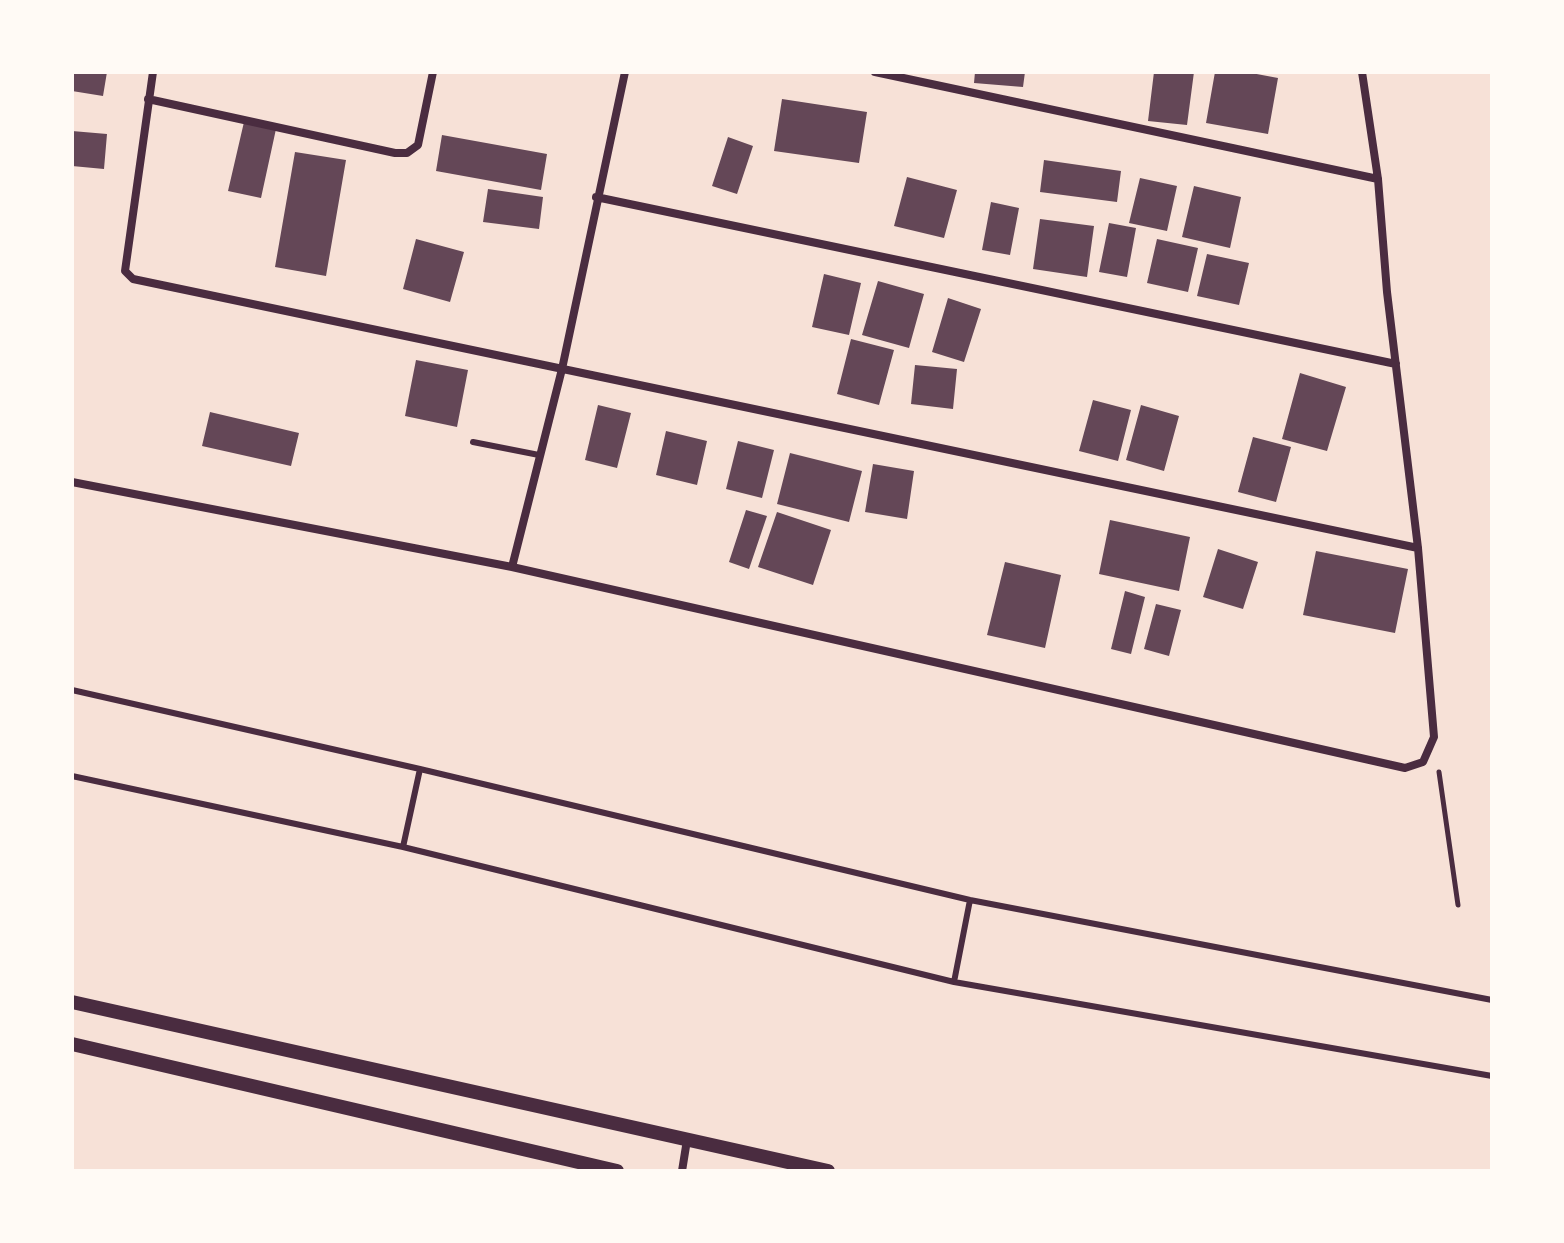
<!DOCTYPE html>
<html>
<head>
<meta charset="utf-8">
<style>
  body { margin:0 }
  #map { position:relative; width:1564px; height:1243px; overflow:hidden; background:#f7e1d7; font-family:Ubuntu,sans-serif }
  canvas { display:block }
  .frame { position:absolute; inset:0; border:74px solid #fffaf5; pointer-events:none }
</style>
</head>
<body>
<div id="map">
<canvas width="1564" height="1243"></canvas>
<div class="frame"></div>
</div>
<script>
const ctx = document.querySelector('canvas').getContext('2d');
ctx.lineJoin = 'round';
function fillPath(path, color) {
  ctx.fillStyle = color;
  ctx.fill(path, 'evenodd');
}
function toPath(rows) {
  const path = new Path2D();
  for (const r of rows) {
    path.moveTo(r[0], r[1]);
    for (let i = 2; i < r.length; i += 2) path.lineTo(r[i], r[i + 1]);
  }
  return path;
}
function stroke(path, color, width, dash) {
  ctx.strokeStyle = color;
  ctx.lineWidth = width;
  ctx.lineCap = dash ? 'butt' : 'round';
  ctx.setLineDash(dash || []);
  ctx.stroke(path);
}
const building = toPath([
  [72,72,107,72,103,96,72,91],
  [975,72,1025,72,1023,87,974,83],
  [1154,72,1194,72,1187,125,1148,121],
  [1215,72,1246,72,1278,78,1268,134,1206,123],
  [782,99,867,112,859,163,774,151],
  [244,122,276,129,261,198,228,191],
  [72,131,107,134,104,169,72,166],
  [442,135,547,154,541,190,436,171],
  [728,137,753,146,737,194,712,186],
  [295,152,346,160,326,276,275,267],
  [1044,160,1121,171,1117,202,1040,192],
  [907,177,957,190,944,238,894,226],
  [1140,178,1177,186,1167,231,1129,223],
  [1194,186,1241,197,1230,248,1182,237],
  [488,189,543,197,539,229,483,222],
  [991,202,1019,208,1010,255,982,250],
  [1040,219,1094,226,1087,277,1033,269],
  [1109,223,1136,228,1127,277,1099,272],
  [416,239,464,252,450,302,403,289],
  [1157,239,1198,248,1188,292,1147,283],
  [1207,254,1249,263,1239,305,1197,296],
  [824,274,861,283,849,335,812,327],
  [878,281,924,294,909,348,862,335],
  [948,298,981,309,964,362,932,352],
  [851,339,894,350,879,405,837,394],
  [416,360,468,370,457,427,405,416],
  [915,365,957,369,953,409,911,404],
  [1300,373,1346,387,1327,451,1282,439],
  [1093,400,1131,410,1118,461,1079,451],
  [598,405,631,413,617,468,585,460],
  [1141,405,1179,416,1164,471,1126,460],
  [210,412,299,433,291,466,202,446],
  [666,431,707,441,697,485,656,475],
  [1253,437,1291,447,1276,502,1238,492],
  [738,441,774,450,762,498,726,489],
  [790,453,862,471,849,522,777,504],
  [873,464,914,471,907,519,865,512],
  [746,510,767,516,749,569,729,562],
  [777,512,831,530,813,585,758,567],
  [1110,520,1190,537,1179,591,1099,574],
  [1218,549,1258,562,1243,609,1203,597],
  [1316,551,1408,569,1395,633,1303,615],
  [1005,562,1061,575,1045,648,987,635],
  [1125,591,1145,597,1131,654,1111,649],
  [1156,604,1181,610,1169,656,1144,649]
]);
const path = toPath([
  [1439,772,1458,905]
]);
const service = toPath([
  [473,442,539,455],
  [72,690,420,769,970,900,1492,1000],
  [72,776,403,847,954,982,1492,1076],
  [403,847,420,769],
  [954,982,970,900]
]);
const minor = toPath([
  [153,72,125,271,133,279,1418,548],
  [875,72,1378,179],
  [148,99,395,153,407,153,418,145,433,72],
  [596,197,1396,364],
  [72,482,512,567,1405,768,1423,762,1434,737,1418,548,1387,292,1378,179,1362,72],
  [512,567,562,369,625,72],
  [682,1171,687,1140]
]);
const tertiary = toPath([
  [72,1002,828,1171],
  [72,1044,617,1171]
]);
fillPath(building, '#644757');
stroke(path, '#4a2c40', 5);
stroke(service, '#4a2c40', 6);
stroke(minor, '#4a2c40', 8);
stroke(tertiary, '#4a2c40', 14);
</script>
</body>
</html>
